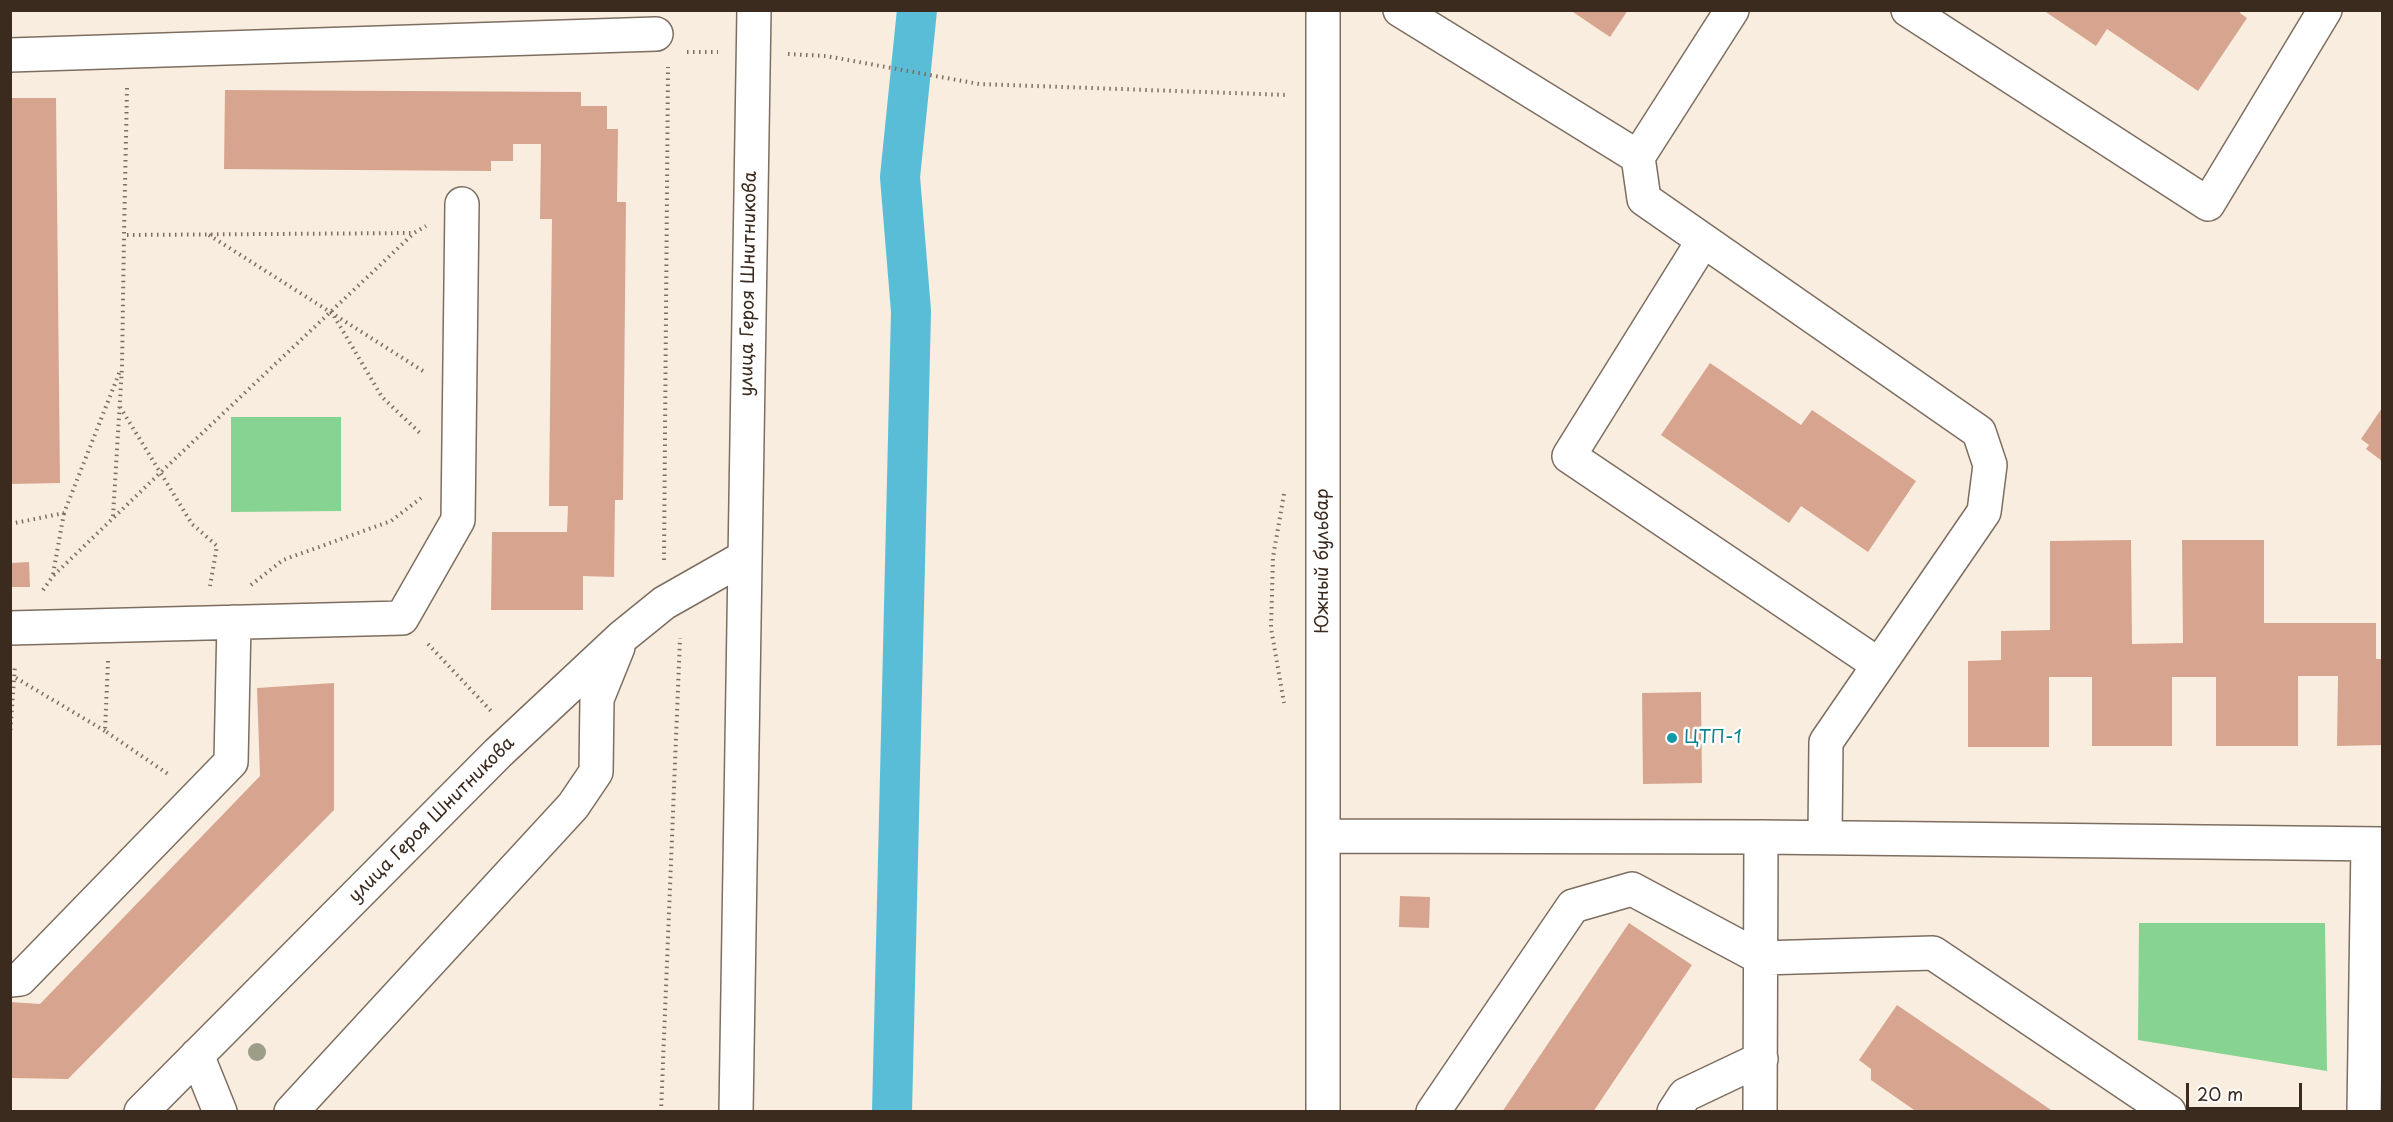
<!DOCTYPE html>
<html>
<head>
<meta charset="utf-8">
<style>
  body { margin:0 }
  #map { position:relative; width:2393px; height:1122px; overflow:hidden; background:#f8edde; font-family:"Playpen Sans",sans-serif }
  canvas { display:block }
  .frame { position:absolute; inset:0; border:12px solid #3b2a1e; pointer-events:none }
  .scale { position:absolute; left:2186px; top:1083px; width:116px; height:27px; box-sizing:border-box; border:3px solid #3b2a1e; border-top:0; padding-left:8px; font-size:18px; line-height:21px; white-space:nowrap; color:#3b2a1e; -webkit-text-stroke:4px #fff; paint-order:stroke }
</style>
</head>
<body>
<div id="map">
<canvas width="2393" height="1122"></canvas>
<div class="frame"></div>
<div class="scale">20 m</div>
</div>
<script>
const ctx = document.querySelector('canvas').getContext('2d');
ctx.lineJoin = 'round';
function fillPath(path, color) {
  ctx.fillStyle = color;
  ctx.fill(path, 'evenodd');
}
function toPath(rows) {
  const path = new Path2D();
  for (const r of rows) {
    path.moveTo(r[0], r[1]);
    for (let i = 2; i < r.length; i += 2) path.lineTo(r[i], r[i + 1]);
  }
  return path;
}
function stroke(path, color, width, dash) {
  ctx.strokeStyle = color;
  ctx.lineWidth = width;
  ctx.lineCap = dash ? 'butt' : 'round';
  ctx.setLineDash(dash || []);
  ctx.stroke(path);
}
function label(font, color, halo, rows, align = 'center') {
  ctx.font = font + ' "Playpen Sans",sans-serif';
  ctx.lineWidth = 5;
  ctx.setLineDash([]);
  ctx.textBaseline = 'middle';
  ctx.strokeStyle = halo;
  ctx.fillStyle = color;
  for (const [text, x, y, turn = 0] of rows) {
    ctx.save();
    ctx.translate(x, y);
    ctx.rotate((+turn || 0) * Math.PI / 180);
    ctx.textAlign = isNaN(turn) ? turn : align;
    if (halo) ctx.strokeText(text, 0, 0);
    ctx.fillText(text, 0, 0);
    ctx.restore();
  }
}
const green = toPath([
  [231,417,341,417,341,511,231,512],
  [2139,923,2325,923,2327,1071,2138,1040]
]);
const canal = toPath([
  [892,1112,911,311,900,177,917,10]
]);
const building = toPath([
  [1570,10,1628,10,1610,37],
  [2043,10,2241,10,2240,13,2247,18,2198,91,2107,29,2096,46],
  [225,90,581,92,581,106,607,106,607,129,618,129,617,202,626,202,623,500,615,500,614,577,583,576,583,610,491,610,492,532,567,532,568,506,549,506,552,219,540,219,541,144,513,144,513,161,491,161,491,171,224,169],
  [10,98,56,98,60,483,10,484],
  [1710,363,1801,425,1812,410,1916,481,1868,552,1801,506,1789,523,1661,435],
  [2382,408,2382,461,2366,449,2369,445,2361,439],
  [2131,540,2132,644,2183,643,2182,540,2264,540,2264,623,2376,623,2376,659,2382,659,2382,745,2337,746,2338,676,2298,676,2298,746,2216,746,2216,677,2172,677,2172,746,2092,746,2092,677,2049,677,2049,747,1968,747,1968,661,2001,660,2001,631,2050,630,2050,541],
  [29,562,30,587,10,587,10,563],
  [334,683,334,810,68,1079,10,1078,10,1002,40,1004,260,776,257,688],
  [1701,692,1702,783,1643,784,1642,693],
  [1400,896,1430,897,1429,928,1399,927],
  [1629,923,1692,965,1593,1112,1502,1112],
  [1897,1005,2054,1112,1917,1112,1871,1080,1871,1069,1859,1060]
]);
const path = toPath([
  [687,52,718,52],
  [788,54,826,56,979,84,1288,95],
  [127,88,124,235,413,233],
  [209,235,423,371],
  [331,311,382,397,422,435],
  [120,407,192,524,217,546,210,586],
  [1284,494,1273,557,1271,628,1284,703],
  [113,516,122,367,124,235],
  [10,524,64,513,120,371],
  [664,560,668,67],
  [53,574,64,513],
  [251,585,283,560,391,521,421,498],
  [43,590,53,576,160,473,414,233,426,226],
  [428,644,491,711],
  [108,661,105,731,168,774],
  [16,678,105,731],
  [10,736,15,665],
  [661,1112,680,638]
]);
const minor = toPath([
  [1400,10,1638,157,1732,10],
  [1908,10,2208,204,2325,10],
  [10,55,656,34],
  [1638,157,1644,199,1979,432,1990,465,1984,512,1826,742,1825,837],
  [1703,241,1569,456,1879,665],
  [10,628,402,618,458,520,462,204],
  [1323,836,1761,837,1760,1112],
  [1761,837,2382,844],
  [10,980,20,979,231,762,234,622],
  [197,1055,220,1112],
  [141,1112,498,753,622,637,664,603,745,557],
  [291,1112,573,806,596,772,597,699,618,647],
  [736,1112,754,10],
  [1323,1112,1323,10],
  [1433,1112,1573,906,1632,889,1761,958,1933,953,2169,1112],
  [1674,1112,1685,1095,1761,1059],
  [2364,1112,2368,844]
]);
const trees = [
  [257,1052]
];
const markers = [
  [1672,738,6,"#0f9aa8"]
];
const streetNames = [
  ["улица Героя Шнитникова",749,284,-89],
  ["Южный бульвар",1323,561,-90],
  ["улица Героя Шнитникова",432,820,-45]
];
const cultureNames = [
  ["ЦТП-1",1684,738]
];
fillPath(green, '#87d391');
stroke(canal, '#59bdd8', 40);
fillPath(building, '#d7a58f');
stroke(minor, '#7d6e61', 36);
stroke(path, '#7d6e61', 4, [1.5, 4.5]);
stroke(minor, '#fff', 33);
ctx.fillStyle = '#9d9e87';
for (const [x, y] of trees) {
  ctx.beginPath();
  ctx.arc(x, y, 9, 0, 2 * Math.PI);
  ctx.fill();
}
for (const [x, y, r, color] of markers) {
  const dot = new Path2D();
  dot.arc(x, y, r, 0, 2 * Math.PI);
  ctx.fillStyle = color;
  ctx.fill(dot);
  stroke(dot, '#fff', 2);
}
label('18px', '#3b2a1e', '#fff', streetNames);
label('18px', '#0d838f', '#fff', cultureNames, 'left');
</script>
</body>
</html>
